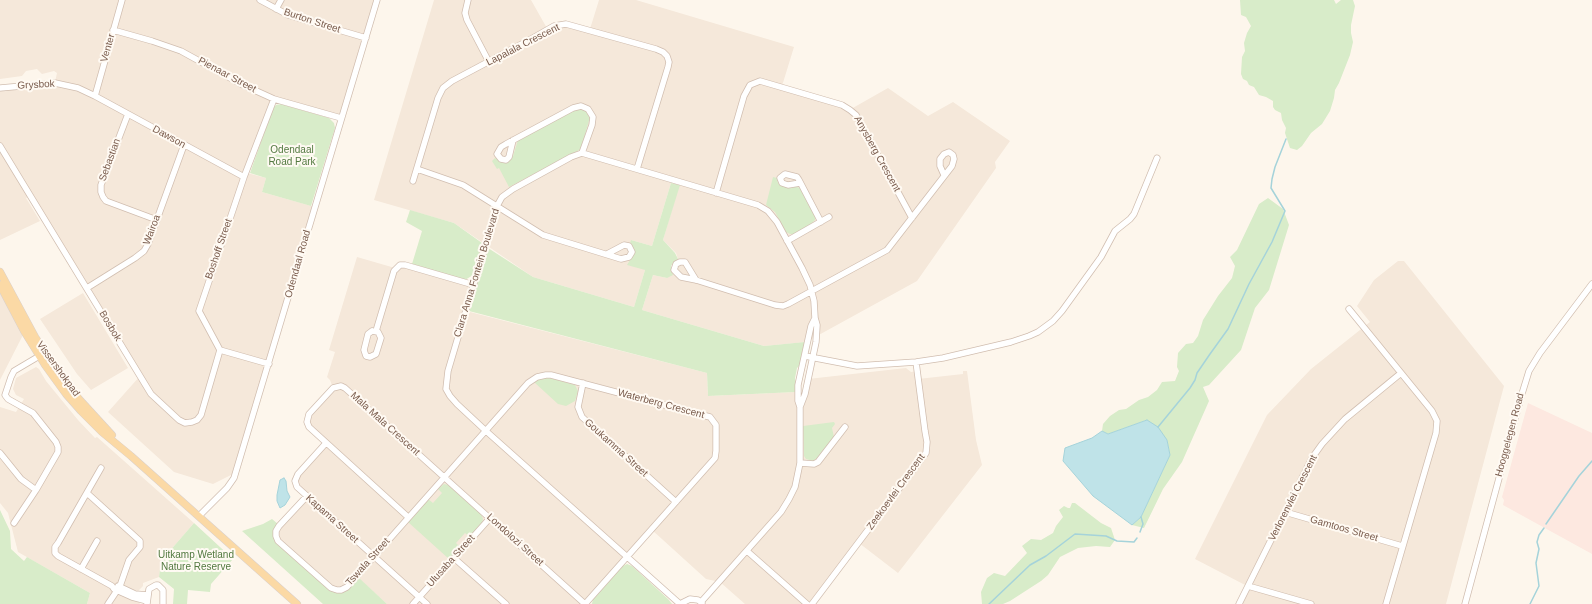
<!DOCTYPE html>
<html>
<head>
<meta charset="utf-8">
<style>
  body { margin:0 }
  canvas { display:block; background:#fdf6ec }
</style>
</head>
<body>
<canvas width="1592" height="604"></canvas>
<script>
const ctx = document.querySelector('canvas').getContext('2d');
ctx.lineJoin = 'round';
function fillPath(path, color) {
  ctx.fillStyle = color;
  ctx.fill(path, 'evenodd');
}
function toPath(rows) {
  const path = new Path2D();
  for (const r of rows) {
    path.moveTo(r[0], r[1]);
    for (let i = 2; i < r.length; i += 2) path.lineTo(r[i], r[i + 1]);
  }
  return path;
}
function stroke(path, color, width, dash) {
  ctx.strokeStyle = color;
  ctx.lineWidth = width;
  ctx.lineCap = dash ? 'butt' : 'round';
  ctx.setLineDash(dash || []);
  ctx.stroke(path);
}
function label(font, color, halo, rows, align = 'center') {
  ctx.font = font + ' Arial,sans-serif';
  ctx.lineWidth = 4;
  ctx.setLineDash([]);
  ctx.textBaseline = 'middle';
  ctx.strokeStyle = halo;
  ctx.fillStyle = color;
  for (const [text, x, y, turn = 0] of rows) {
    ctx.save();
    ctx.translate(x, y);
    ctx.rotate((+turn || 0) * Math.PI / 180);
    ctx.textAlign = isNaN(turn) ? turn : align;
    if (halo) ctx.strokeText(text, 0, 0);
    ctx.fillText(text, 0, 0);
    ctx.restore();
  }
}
const residential = toPath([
  [0,0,377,0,341,118,274,99,247,173,266,178,262,192,315,207,235,473,213,484,174,472,108,412,140,376,30,196,26,198,40,221,0,240,0,87,55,82,57,73,54,71,42,74,37,69,26,71,22,76,0,79],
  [434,0,531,0,548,30,561,24,590,29,599,0,636,0,794,47,782,86,851,109,888,88,928,116,953,102,1010,141,995,162,996,168,917,281,806,342,764,346,642,310,653,275,667,278,672,272,672,264,678,259,676,253,663,240,679,185,671,183,652,246,631,240,634,250,633,255,630,259,645,270,634,307,533,277,454,223,374,200],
  [357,257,395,268,398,266,473,285,466,311,707,373,708,396,796,392,800,406,808,379,906,368,911,372,917,371,918,379,963,374,963,371,967,371,976,440,982,465,898,573,859,543,812,604,745,604,720,582,706,579,652,530,586,604,387,604,356,576,347,587,336,590,278,541,275,534,306,496,295,482,325,443,310,429,307,419,333,388,330,380,327,377,335,352,329,350],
  [1398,261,1404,261,1504,386,1446,604,1239,604,1247,586,1195,559,1267,415,1311,369,1370,322,1357,306,1374,280],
  [0,284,25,331,0,380],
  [83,293,128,368,91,390,77,374,40,319],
  [36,367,39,369,46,381,78,420,95,438,97,437,194,523,161,561,159,577,143,583,143,586,138,591,135,590,135,601,138,601,140,604,87,604,90,593,18,552,8,513,0,503,0,407,16,412,24,399,16,395,13,389,16,378]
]);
const commercial = toPath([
  [1528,403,1592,433,1592,554,1503,505,1504,500,1502,497]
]);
const green = toPath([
  [1240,0,1334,0,1336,4,1341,0,1353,0,1355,6,1351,25,1351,33,1353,42,1350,55,1339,83,1335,90,1334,98,1330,111,1322,124,1311,133,1302,146,1297,150,1290,148,1285,133,1286,128,1282,120,1281,113,1275,110,1273,107,1273,101,1266,97,1259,95,1254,87,1249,85,1247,81,1243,79,1241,74,1242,57,1245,51,1244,43,1247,33,1251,26,1246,17,1241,15],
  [281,104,329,118,334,123,335,128,311,206,262,192,266,178,250,173,273,108,276,105],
  [576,109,581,109,587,111,590,117,581,149,509,187,499,168,497,169,492,161,495,158,502,162,509,161,513,156,518,140],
  [773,177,777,178,778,183,782,186,788,187,797,187,800,188,815,216,815,220,812,223,794,234,790,234,786,232,775,212,766,205],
  [671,183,680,185,663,240,675,253,678,259,674,262,671,266,673,275,667,278,653,275,642,310,764,346,805,342,801,364,797,368,795,378,796,384,796,392,708,396,707,373,469,311,488,248,533,277,634,307,645,270,627,265,633,255,634,250,630,243,631,240,652,246],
  [1268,198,1283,209,1289,225,1269,290,1255,308,1241,350,1209,385,1203,387,1209,401,1182,462,1163,489,1144,528,1132,525,1141,517,1170,455,1167,440,1147,420,1108,434,1102,431,1103,424,1110,416,1119,410,1126,409,1139,400,1148,397,1157,390,1162,382,1175,381,1179,371,1177,367,1178,353,1186,344,1193,343,1198,336,1203,320,1218,296,1232,278,1235,266,1230,257,1237,250,1259,204],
  [410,210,454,223,482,243,473,275,465,280,412,264,422,231,406,222],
  [547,377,575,385,578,391,575,401,566,406,558,404,534,382,539,379],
  [834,422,835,424,832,428,834,437,817,458,813,461,806,459,804,456,803,426],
  [444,484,448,485,481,514,483,519,482,523,470,537,465,533,456,543,460,547,449,559,408,522,428,499,433,503,442,493,438,489],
  [1072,503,1075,503,1101,523,1111,528,1115,540,1110,547,1096,546,1078,548,1060,557,1048,575,1041,581,1010,601,1003,604,982,604,981,592,987,578,994,573,1005,576,1027,553,1022,546,1031,539,1041,540,1053,533,1056,526,1063,517,1059,510,1064,506,1068,508,1070,508],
  [0,510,10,531,11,549,24,561,27,557,90,593,87,604,0,604],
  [272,519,278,524,278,544,330,590,339,593,345,591,358,577,387,604,323,604,242,531,263,524],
  [194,523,233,559,211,584,210,592,188,590,187,604,173,604,174,589,159,577,161,561],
  [627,564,632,566,668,599,672,604,592,604,593,599,623,566]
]);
const water = toPath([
  [1147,420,1158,427,1167,440,1170,455,1141,517,1132,525,1093,496,1063,461,1065,448,1092,438,1102,431,1108,434,1147,420],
  [284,478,286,481,287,491,290,497,285,505,280,508,277,501,277,495,280,480,284,478]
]);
const stream = toPath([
  [1158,427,1190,388,1195,380,1197,373,1210,354,1228,329,1249,284,1272,242,1285,211,1271,188,1272,179,1275,167,1286,139],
  [1546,524,1579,476,1592,461],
  [1140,532,1143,524,1141,517],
  [989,604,1030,565,1046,556,1075,534,1106,536,1117,541,1134,542,1137,538],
  [1530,604,1539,586,1536,563,1539,549,1537,542,1539,535,1544,528]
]);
const minor = toPath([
  [260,0,288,15,366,38],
  [468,0,465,13,467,20,489,62],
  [276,9,281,0],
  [113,30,152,41,181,51,241,84,274,99,341,118],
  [0,88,55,83,78,88,95,96,244,177],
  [95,96,122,0],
  [128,114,101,185,101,192,103,197,106,201,157,220],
  [513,140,509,157,506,160,501,159,497,154,501,147,506,144,573,108,581,106,588,109,593,117,592,125,582,153],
  [0,146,151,394,179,420,185,423,192,422,197,420,201,415,220,350],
  [417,169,463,185,543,235,621,259,629,257,632,252,629,246,624,245,607,254],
  [413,181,438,98,443,88,452,81,533,38,554,26,566,24,656,49,663,52,667,56,669,62,668,67,637,169],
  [800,183,788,185,782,183,780,178,785,174,797,177,799,180,821,222],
  [716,193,744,96,750,85,760,81,842,105,850,110,856,115,912,218],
  [787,241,829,217],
  [696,280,685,262,680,262,676,264,674,270,681,277,696,280,775,305,783,306,788,304,887,250,952,166,954,159,953,155,949,152,944,154,940,159,940,166,944,175],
  [87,288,135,258,144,251,148,244,184,145],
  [1349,309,1432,411,1437,421,1436,433,1386,604],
  [372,331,378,332,381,338,376,354,370,357,366,356,364,350,368,334,372,331],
  [376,331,394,271,400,265,405,265,474,285],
  [805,356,857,366,916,362,943,358,1011,342,1029,336,1038,332,1053,321,1062,311,1101,257,1115,231,1130,219,1134,214,1157,158],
  [269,364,220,350,199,311,244,177,274,99],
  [583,383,578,407,582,417,676,502],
  [326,443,298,474,295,481,297,487,427,604],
  [0,453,21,479,36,490],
  [800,463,814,464,818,462,845,427],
  [101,468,58,543,55,547,55,553,58,556,112,586,114,589,132,597,147,601],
  [87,493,140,541,140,547,129,560,120,586,108,604],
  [307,496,279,526,276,531,276,536,278,541,331,588,337,590,341,590,347,587,528,383,537,377,546,375,551,375,710,417,716,425,716,451,715,458,585,604],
  [1285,512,1402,546],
  [199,516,227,488,234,478,377,0],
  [408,517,309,427,307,422,309,414,333,388,341,386,345,388,585,604],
  [14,523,36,490,58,452,58,447,56,442,33,413,8,399,5,395,11,377,14,371,41,355],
  [747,551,807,604],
  [454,558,506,604],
  [81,569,97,541],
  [118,586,135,594,148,595],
  [1248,586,1311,604],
  [701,602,781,512,789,499,795,487,800,463,800,407,798,401,798,385,811,326,815,318],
  [147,604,149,589,156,585,158,585,163,590,163,604],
  [413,604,490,518],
  [680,604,486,431,457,404,450,396,446,389,448,371,493,219,497,206,502,197,513,189,571,157,582,153,758,205,768,211,777,222,802,268,810,285,814,301,815,318,817,325,816,342,805,394,800,407],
  [680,604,690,599,698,600,702,603],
  [812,604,926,453,927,442,925,431,916,362],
  [1239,604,1312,458,1322,444,1345,419,1401,373],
  [1465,604,1521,397,1529,371,1540,353,1592,284]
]);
const major = toPath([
  [0,272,35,337,52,362,79,399,112,435],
  [0,285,24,331,45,365,66,394,81,411,102,432,131,456,297,604]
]);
const streetNames = [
  ["Burton Street",312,21,18],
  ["Lapalala Crescent",523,45,-27],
  ["Venter",108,48,-74],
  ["Pienaar Street",227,75,28],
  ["Grysbok",36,85,-3],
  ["Dawson",169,137,29],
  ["Anysberg Crescent",877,154,61],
  ["Sebastian",110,160,-70],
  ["Wairoa",152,230,-69],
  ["Boshoff Street",219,249,-71],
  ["Odendaal Road",298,264,-74],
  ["Clara Anna Fontein Boulevard",477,273,-73],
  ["Bosbok",110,326,59],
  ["Vissershokpad",58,369,54],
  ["Waterberg Crescent",661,404,15],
  ["Mala Mala Crescent",385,424,42],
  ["Hooggelegen Road",1510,435,-75],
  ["Goukamma Street",616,448,42],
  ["Zeekoevlei Crescent",896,492,-54],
  ["Verlorenvlei Crescent",1293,498,-63],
  ["Kapama Street",332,519,42],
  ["Gamtoos Street",1344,529,16],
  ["Londolozi Street",515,540,42],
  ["Ulusaba Street",451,561,-48],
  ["Tswala Street",368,562,-48]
];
const parkNames = [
  ["Odendaal",292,150],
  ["Road Park",292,162],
  ["Uitkamp Wetland",196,555],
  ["Nature Reserve",196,567]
];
fillPath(residential, '#f5e8da');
fillPath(commercial, '#fde8e0');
fillPath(green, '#d8ecc9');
fillPath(water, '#bfe3e8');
stroke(water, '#a5d3da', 1);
stroke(stream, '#a5d3da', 1.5);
stroke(minor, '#d1beb0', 7);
stroke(major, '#dad1cd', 8);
stroke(minor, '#fff', 5.5);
stroke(major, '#fbd9a5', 7);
label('10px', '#7a5c4d', '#fffaf3', streetNames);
label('10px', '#537a41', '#fffaf3', parkNames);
</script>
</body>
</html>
